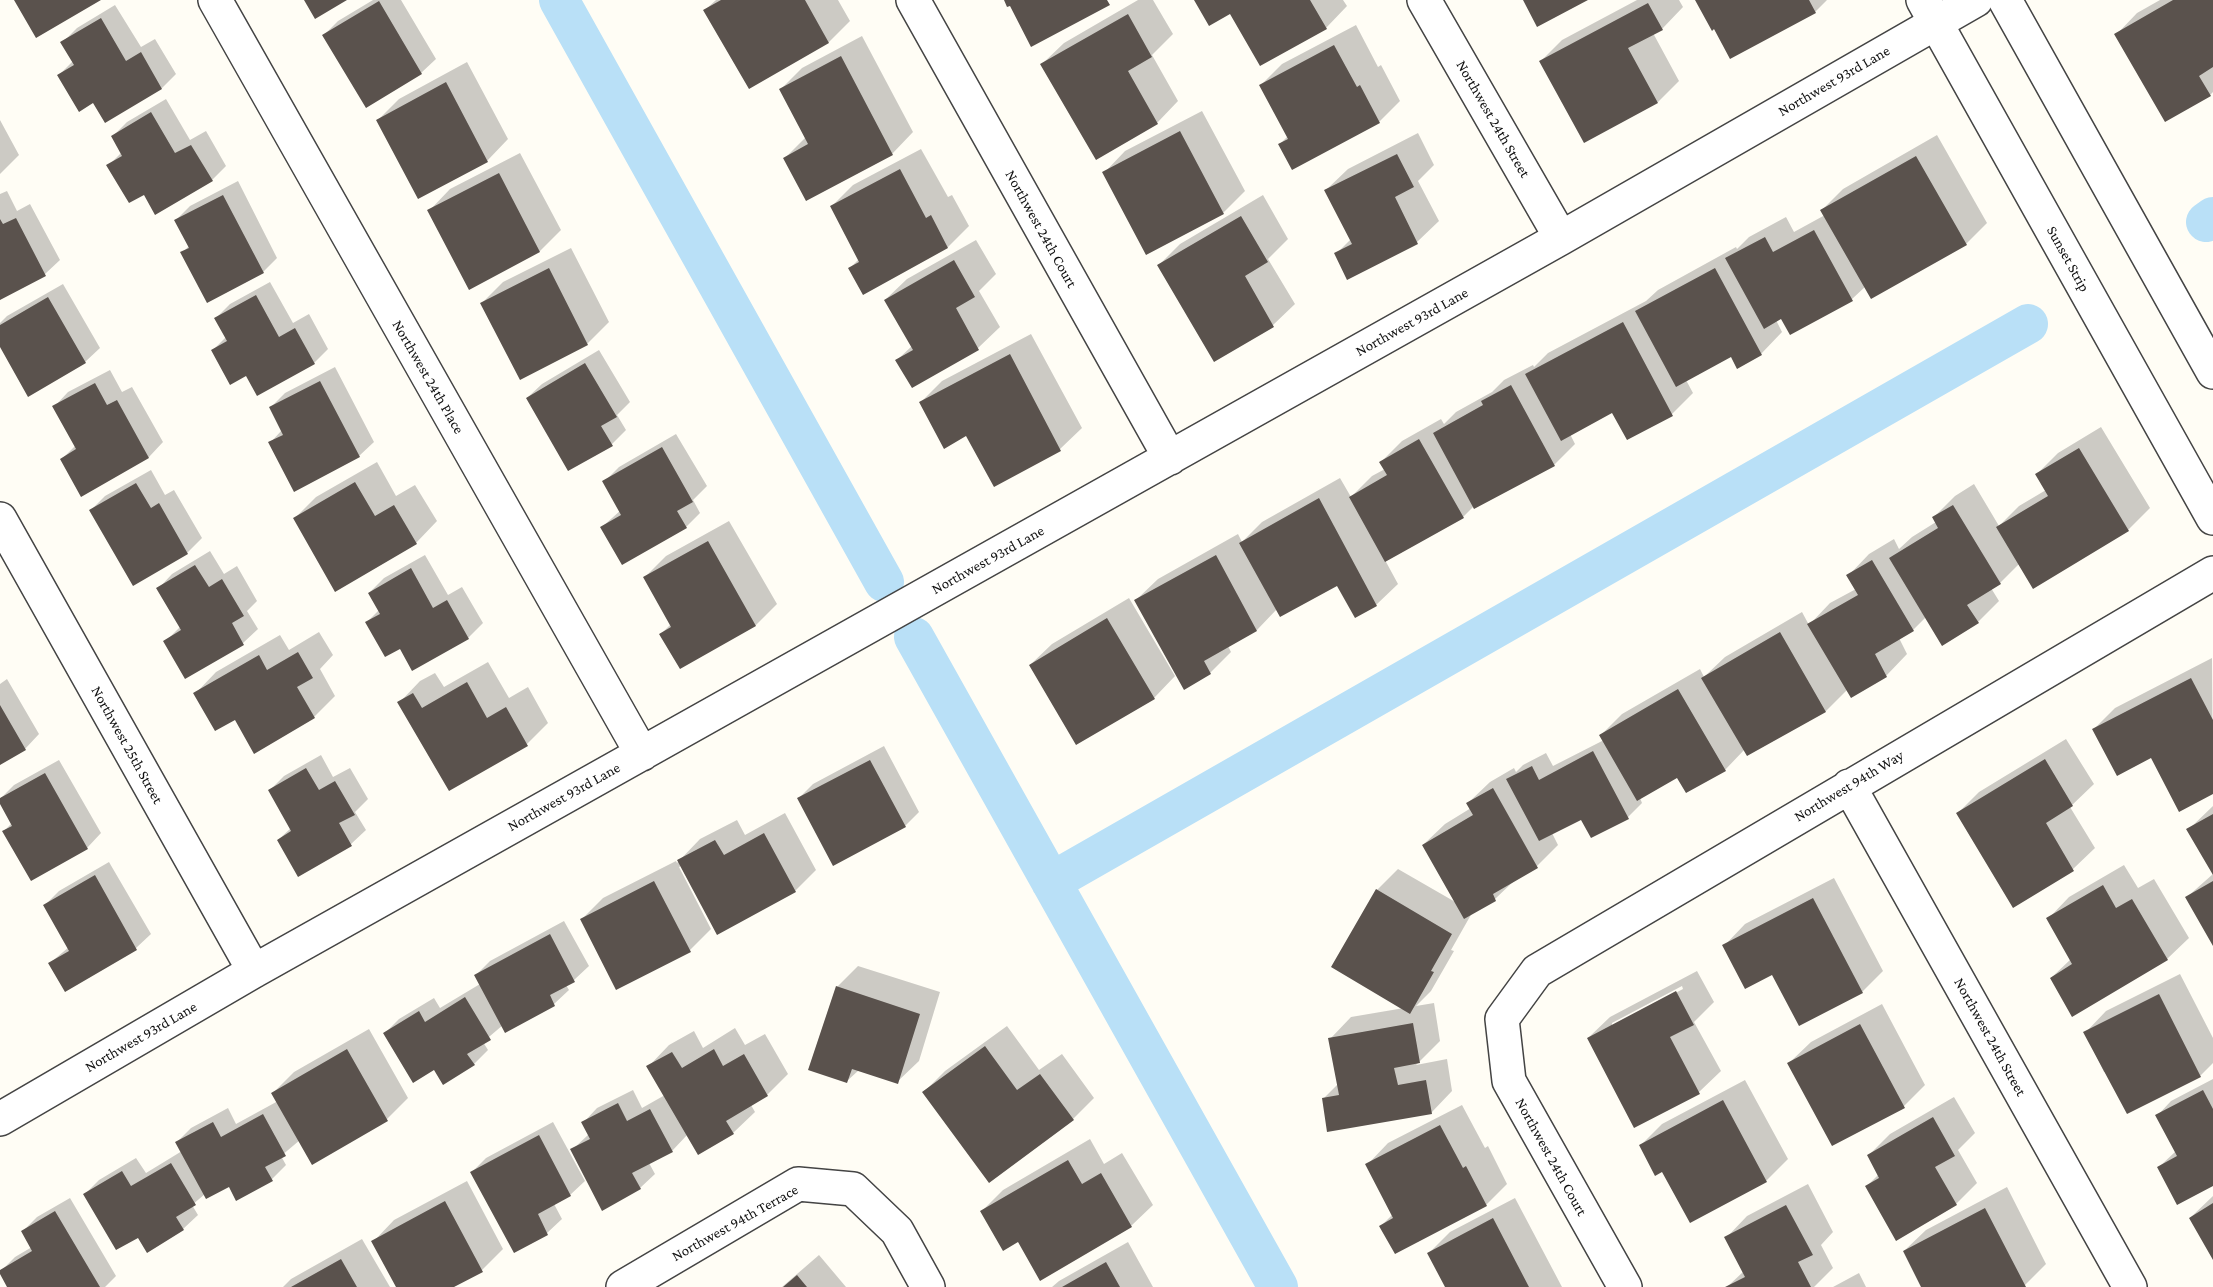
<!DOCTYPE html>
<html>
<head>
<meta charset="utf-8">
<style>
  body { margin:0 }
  canvas { display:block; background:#fffdf5 }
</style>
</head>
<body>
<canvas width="2213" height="1287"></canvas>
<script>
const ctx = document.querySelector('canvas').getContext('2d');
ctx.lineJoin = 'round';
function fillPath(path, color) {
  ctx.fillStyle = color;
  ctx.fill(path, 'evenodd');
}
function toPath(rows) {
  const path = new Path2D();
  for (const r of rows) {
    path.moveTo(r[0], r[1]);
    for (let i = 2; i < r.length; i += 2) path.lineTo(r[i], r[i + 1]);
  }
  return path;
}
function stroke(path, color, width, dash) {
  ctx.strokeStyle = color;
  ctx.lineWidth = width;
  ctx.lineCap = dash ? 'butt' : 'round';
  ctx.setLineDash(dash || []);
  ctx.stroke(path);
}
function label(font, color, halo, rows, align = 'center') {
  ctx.font = font + ' "Crimson Pro",serif';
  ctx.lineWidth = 6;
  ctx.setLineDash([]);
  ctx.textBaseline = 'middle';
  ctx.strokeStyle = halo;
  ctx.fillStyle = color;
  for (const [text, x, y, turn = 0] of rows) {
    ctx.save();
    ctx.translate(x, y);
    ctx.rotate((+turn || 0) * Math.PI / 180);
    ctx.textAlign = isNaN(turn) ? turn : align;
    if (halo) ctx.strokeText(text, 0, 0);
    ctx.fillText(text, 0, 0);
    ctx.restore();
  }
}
const shadow = toPath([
  [373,0,401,0,436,59,421,73,324,35,338,21],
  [716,0,838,0,850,21,829,42,749,87,705,10],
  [1138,0,1153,0,1173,34,1152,55,1178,101,1157,123,1042,64,1064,43],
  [1196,0,1343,0,1347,6,1326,28,1231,12],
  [1637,0,1679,0,1683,7,1662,29,1653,33,1679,81,1658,102,1541,61,1562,40],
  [1697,0,1827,0,1815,12,1731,57],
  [2160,0,2213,0,2213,92,2210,95,2116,35,2137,13],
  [115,5,141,47,155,39,176,74,162,88,106,121,93,101,59,75,73,61,62,43,77,28],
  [1356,25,1378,67,1381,65,1400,101,1379,122,1280,144,1288,136,1261,85,1282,64],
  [862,36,913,132,892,154,785,158,806,137,781,89,802,68],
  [467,62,508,139,487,161,378,120,399,99],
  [166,99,190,140,206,131,226,166,212,180,144,193,108,166,122,152,113,136,127,122],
  [1202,111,1245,191,1223,213,1104,173,1125,151],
  [0,120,19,155,0,174],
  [1418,133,1434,165,1418,181,1439,221,1417,242,1348,278,1336,254,1351,239,1326,190,1348,169],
  [1937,135,1987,223,1966,244,1866,286,1852,299,1791,333,1782,317,1776,320,1782,332,1761,354,1732,355,1686,380,1693,393,1672,414,1613,410,1570,434,1575,444,1554,465,1474,506,1463,517,1385,560,1398,584,1376,605,1338,584,1277,609,1257,630,1228,646,1231,652,1210,673,1136,600,1158,579,1238,534,1242,542,1262,522,1340,478,1351,497,1372,476,1385,469,1381,462,1402,441,1441,419,1444,424,1456,412,1492,392,1504,380,1533,365,1534,367,1548,353,1646,301,1658,290,1736,247,1737,249,1749,237,1786,217,1794,232,1825,215,1822,210,1843,189],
  [921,149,948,197,952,195,969,226,948,247,850,268,859,259,831,207,853,185],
  [520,153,561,230,540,251,470,288,429,211,450,189],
  [238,181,277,258,263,272,182,253,189,246,176,220,190,206],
  [7,191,17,211,30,204,60,260,45,274,0,299,0,194],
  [1263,195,1288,239,1268,259,1295,304,1273,325,1214,360,1159,265,1180,244],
  [976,240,996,274,979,291,1000,327,978,348,912,386,897,360,912,346,885,300,907,279],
  [571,248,609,322,587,344,521,378,482,303,503,282],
  [270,282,293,323,309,314,328,349,314,363,247,374,213,350,226,337,216,318,230,304],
  [63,284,100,348,85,362,0,344,0,323,7,316],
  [1031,334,1082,428,1060,449,994,485,967,434,921,402,942,381],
  [599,350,630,402,617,415,626,430,612,444,527,398,542,384],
  [335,367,374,442,359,456,270,443,282,430,271,407,285,393],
  [110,370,122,392,132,387,163,442,149,457,82,495,62,459,76,445,54,407,68,392],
  [2101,427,2150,508,2128,530,2034,587,2020,563,2000,583,1991,588,1999,601,1978,622,1926,617,1913,630,1899,638,1907,654,1886,676,1847,690,1826,711,1748,754,1745,749,1725,770,1677,776,1640,798,1642,803,1628,817,1582,818,1552,833,1558,845,1537,866,1516,879,1495,899,1472,913,1451,950,1454,951,1431,991,1416,1006,1434,1003,1440,1041,1416,1065,1447,1059,1452,1091,1431,1113,1323,1099,1338,1084,1330,1039,1351,1017,1404,1008,1377,890,1398,869,1457,903,1423,845,1445,824,1471,808,1468,803,1490,782,1514,768,1516,772,1523,765,1546,753,1553,766,1604,740,1601,735,1622,714,1700,669,1704,677,1725,657,1802,612,1809,625,1830,603,1856,589,1848,576,1869,554,1894,539,1899,549,1912,537,1936,522,1934,517,1955,496,1974,484,1999,526,2019,506,2046,490,2037,474,2058,453],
  [676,434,707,486,693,500,700,513,686,527,602,527,621,510,604,482,619,467],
  [377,462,396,496,415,485,437,521,416,543,294,519,316,497],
  [151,470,165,495,174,490,202,538,187,553,133,583,91,510,105,496],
  [729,521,777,604,756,625,680,667,661,634,671,624,645,577,666,556],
  [210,551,224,574,237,566,257,601,247,611,258,629,243,643,186,677,165,642,181,626,158,589,172,574],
  [425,555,448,595,462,587,483,623,468,638,413,669,400,647,367,622,379,610,369,593,384,578],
  [1129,598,1175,676,1176,675,1154,698,1030,665,1052,644],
  [319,632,333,655,320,669,335,696,314,717,235,718,195,694,216,672,280,635,289,650],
  [2212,658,2213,792,2152,756,2094,729,2115,708],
  [488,662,509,698,528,687,548,723,527,744,399,703,420,681,435,673,444,687],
  [7,679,39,734,25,749,0,763,0,684],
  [2066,739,2094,784,2070,807,2095,848,2073,869,2014,906,1958,813,1979,792],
  [884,746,919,812,905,826,799,798,813,784],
  [321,755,333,777,350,768,368,799,355,812,366,830,351,844,298,875,278,840,291,828,270,790,284,776],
  [59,760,101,833,87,848,4,831,12,823,0,799,14,785],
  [2213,806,2213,872,2188,830],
  [785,813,816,870,795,891,681,866,679,867,711,929,690,950,582,919,603,898,676,861,677,863,700,839,737,820,745,835],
  [109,862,151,934,136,948,66,990,50,963,69,947,45,905,59,891],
  [2124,865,2138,888,2154,879,2189,938,2167,959,2051,978,2071,959,2048,919,2069,897],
  [2213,874,2213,941,2187,897],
  [1834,878,1883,971,1862,992,1773,973,1724,946,1745,924],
  [564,921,589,966,574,980,566,985,569,990,554,1004,506,1031,503,1025,483,1042,488,1050,474,1064,435,1067,385,1033,399,1019,434,998,440,1008,480,984,476,975,490,961],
  [858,966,940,992,919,1061,897,1082,859,1070,847,1081,837,987],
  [1697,971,1714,1002,1694,1022,1721,1071,1699,1092,1634,1126,1588,1038,1610,1017],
  [1682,986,1683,989,1612,1026,1612,1023],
  [2180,974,2213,1038,2213,1063,2200,1076,2104,1072,2085,1033,2106,1011],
  [1882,1004,1925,1085,1904,1106,1789,1063,1811,1042],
  [1007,1026,1039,1070,1062,1054,1094,1098,1073,1119,924,1092,945,1071],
  [735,1028,745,1045,765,1034,788,1074,767,1095,751,1105,755,1112,733,1133,699,1153,688,1134,672,1151,649,1163,655,1174,640,1188,572,1150,589,1134,583,1123,597,1108,633,1090,642,1108,665,1095,648,1067,669,1045,694,1031,703,1048],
  [369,1029,408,1098,387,1119,300,1140,281,1156,286,1165,272,1179,230,1185,205,1194,192,1205,198,1215,183,1229,138,1236,85,1194,99,1180,136,1158,146,1173,182,1151,177,1142,191,1128,228,1108,236,1124,278,1101,273,1093,294,1072],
  [2213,1079,2213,1184,2159,1167,2176,1151,2157,1116,2171,1101],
  [1745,1080,1788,1159,1766,1181,1691,1221,1663,1170,1641,1145,1662,1124],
  [1954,1097,1975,1133,1958,1150,1977,1183,1956,1204,1867,1186,1879,1174,1869,1155,1890,1134],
  [1462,1105,1485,1148,1488,1146,1507,1184,1486,1205,1381,1226,1393,1214,1367,1165,1388,1143],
  [553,1122,585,1181,570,1195,554,1204,562,1219,547,1233,514,1251,472,1172,486,1158],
  [1090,1139,1104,1164,1122,1153,1153,1205,1131,1226,1040,1279,1018,1240,982,1211,1003,1190],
  [467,1181,503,1249,482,1270,451,1287,397,1287,373,1242,394,1220],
  [1808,1184,1833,1232,1821,1245,1833,1268,1814,1287,1727,1287,1744,1271,1726,1238,1747,1216],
  [2007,1187,2046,1264,2023,1287,1923,1287,1904,1251,1926,1230],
  [2213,1196,2213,1257,2190,1218],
  [70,1198,116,1276,105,1287,9,1287,0,1272,15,1257,32,1247,23,1231,37,1217],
  [1515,1198,1562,1287,1447,1287,1429,1253,1450,1232],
  [362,1239,390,1287,283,1287,291,1279],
  [1128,1242,1153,1287,1052,1287,1059,1281],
  [819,1255,846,1287,782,1287],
  [1859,1273,1866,1287,1833,1287]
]);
const canal = toPath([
  [559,0,884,582],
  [2206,222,2213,217],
  [914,637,1278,1287],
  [1051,882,2028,324]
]);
const building = toPath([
  [14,0,101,0,36,38],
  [304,0,347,0,315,19],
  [721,0,805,0,829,43,749,89,703,10],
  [1004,0,1107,0,1110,5,1031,47,1010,6,1007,7],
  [1194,0,1310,0,1327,29,1260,66,1230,14,1209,26],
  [1523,0,1588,0,1537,27],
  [1695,0,1809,0,1816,13,1730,59,1714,29,1712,31],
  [2173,0,2213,0,2213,67,2199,76,2211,96,2165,122,2114,34],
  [379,1,422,74,366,108,322,35],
  [1648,3,1663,30,1628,48,1658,103,1584,143,1539,61],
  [1128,14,1152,57,1128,71,1158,124,1096,160,1040,64],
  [101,18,126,61,141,52,162,89,105,123,93,103,79,112,57,75,74,65,60,42],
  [1334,45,1357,87,1360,85,1380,123,1292,170,1278,144,1288,139,1259,85],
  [841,56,893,155,806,201,783,158,808,144,779,89],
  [446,82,488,162,418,199,376,120],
  [151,112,175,153,191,145,213,181,155,215,144,195,129,203,106,165,122,156,111,136],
  [1180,131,1224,214,1146,255,1102,172],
  [1397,154,1414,187,1395,197,1418,244,1347,280,1334,253,1352,244,1324,190],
  [1916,156,1967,245,1871,299,1820,210],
  [900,169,926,218,931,215,948,248,863,295,848,268,859,262,830,206],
  [499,173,540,252,469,290,427,210],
  [223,195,264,273,207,303,180,252,189,248,174,220],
  [1241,216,1268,262,1245,276,1274,327,1214,362,1157,265],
  [16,218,46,276,0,300,0,219,3,224],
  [1814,230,1853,301,1790,335,1781,319,1764,329,1725,258,1765,237,1773,252],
  [954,260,975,297,956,308,979,350,912,388,895,360,913,350,884,300],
  [549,268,588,345,520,380,480,303],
  [1715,268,1762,355,1737,369,1731,357,1676,387,1635,311],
  [256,295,279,337,295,328,315,364,257,396,246,376,230,385,211,350,227,341,214,318],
  [48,297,86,363,28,397,0,347,0,325],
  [1623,322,1673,416,1627,440,1612,413,1561,441,1525,374],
  [1010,354,1061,451,994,487,966,436,944,449,919,402],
  [585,363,617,417,601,426,613,446,568,471,526,398],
  [320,381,360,457,294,492,268,442,283,435,269,407],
  [95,383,107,405,117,400,149,458,81,497,60,459,76,449,52,406],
  [1511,385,1555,466,1474,509,1433,433,1483,405,1481,401],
  [1419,439,1464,518,1385,562,1349,497,1387,475,1379,462],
  [662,447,693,502,677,511,687,528,622,565,600,527,621,515,602,481],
  [2079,448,2129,531,2033,589,1996,527,2048,496,2035,474],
  [355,482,375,516,394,505,417,544,335,592,293,518],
  [136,483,151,508,159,503,188,554,133,586,89,510],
  [1319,498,1377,606,1355,618,1337,586,1280,617,1239,543],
  [1953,505,2001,584,1967,605,1979,623,1942,646,1889,558,1938,528,1932,517],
  [708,541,756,626,680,669,659,634,671,627,643,577],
  [1216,555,1257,631,1204,661,1211,674,1184,690,1134,600],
  [1872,560,1914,631,1875,654,1887,677,1851,698,1807,624,1858,595,1846,575],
  [195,565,209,587,222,579,244,616,232,623,244,645,185,679,163,641,181,630,156,588],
  [411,568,433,608,447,600,469,639,412,671,400,649,385,657,365,622,380,614,368,593],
  [1107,618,1155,699,1076,745,1029,665],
  [1780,632,1826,712,1747,756,1701,678],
  [298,652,313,678,297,687,315,718,254,754,235,720,215,731,193,693,259,655,267,670],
  [2191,678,2213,720,2213,794,2179,812,2151,758,2117,776,2092,729],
  [467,682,487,718,506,707,528,746,449,791,397,702,413,693,422,708],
  [1678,689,1726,771,1686,793,1677,778,1637,801,1599,735],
  [0,705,26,750,0,765],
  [1593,751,1629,819,1591,838,1581,820,1539,841,1506,779,1532,766,1539,780],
  [2045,759,2073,806,2046,823,2074,871,2013,908,1956,813],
  [870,760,906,827,833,866,797,798],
  [306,768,319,790,335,781,355,815,339,823,352,846,298,877,277,840,291,831,268,790],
  [45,773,88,849,31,881,2,831,12,826,0,804,0,798],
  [1493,788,1538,868,1493,894,1496,901,1464,919,1422,845,1473,815,1466,803],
  [2213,814,2213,875,2186,829],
  [764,833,796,892,717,935,677,860,715,840,724,855],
  [95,875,137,950,65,992,48,963,69,951,43,905],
  [654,881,691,952,616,990,580,919],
  [2213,881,2213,946,2185,897],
  [2103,885,2116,908,2132,899,2168,960,2072,1017,2050,978,2072,964,2046,918],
  [1376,889,1452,934,1431,971,1434,972,1410,1014,1331,967],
  [1813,898,1863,993,1799,1026,1772,975,1745,989,1722,945],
  [550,934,575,982,550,995,555,1006,505,1033,474,975],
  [836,986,920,1014,898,1084,852,1069,847,1083,808,1070],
  [1676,991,1694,1025,1670,1037,1700,1094,1634,1128,1587,1038],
  [2159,994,2201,1077,2127,1114,2083,1032],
  [465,997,491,1040,467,1054,475,1065,443,1085,434,1070,413,1083,383,1033,419,1011,425,1022],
  [1413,1023,1420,1063,1394,1068,1398,1085,1426,1080,1432,1114,1327,1132,1322,1098,1339,1095,1328,1038],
  [1860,1024,1905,1108,1832,1146,1787,1063],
  [985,1046,1017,1090,1040,1074,1074,1120,989,1183,922,1092],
  [347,1049,388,1121,312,1165,271,1093],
  [714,1049,723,1066,744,1054,768,1096,726,1121,734,1134,698,1155,646,1066,672,1052,682,1068],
  [2203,1090,2213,1109,2213,1186,2177,1205,2157,1167,2177,1156,2155,1115],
  [1723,1100,1767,1182,1690,1223,1662,1172,1655,1176,1639,1145],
  [618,1103,627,1121,650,1109,673,1152,632,1173,641,1189,602,1211,570,1149,590,1139,581,1122],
  [263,1114,286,1156,265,1167,273,1181,236,1201,229,1187,206,1199,175,1142,213,1122,221,1137],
  [1933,1117,1955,1156,1935,1167,1957,1205,1896,1241,1865,1186,1879,1178,1867,1155],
  [1440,1125,1463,1168,1466,1166,1487,1206,1395,1254,1379,1226,1393,1218,1365,1164],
  [539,1135,571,1196,538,1214,548,1235,514,1253,470,1172],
  [1068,1160,1082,1184,1101,1173,1132,1227,1040,1281,1018,1242,1003,1251,980,1211],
  [171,1163,196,1205,176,1217,184,1230,147,1253,138,1238,116,1250,83,1194,122,1171,131,1186],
  [445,1201,483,1272,454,1287,396,1287,371,1241],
  [2213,1203,2213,1260,2189,1218],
  [1786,1205,1813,1255,1798,1262,1811,1287,1725,1287,1745,1277,1724,1237],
  [1985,1208,2026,1287,1921,1287,1903,1251],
  [55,1211,100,1287,7,1287,0,1274,0,1270,32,1251,21,1231],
  [1493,1218,1529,1287,1445,1287,1427,1253],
  [341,1259,357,1287,291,1287],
  [1106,1262,1120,1287,1062,1287],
  [797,1275,807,1287,783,1287]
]);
const minor = toPath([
  [215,0,642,754],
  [913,0,1170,458],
  [1424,0,1561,238],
  [0,519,254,971],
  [1849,786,2130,1287],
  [0,1119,254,971,1561,238,1976,0],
  [623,1287,798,1184,853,1189,897,1231,928,1287],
  [1625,1287,1509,1081,1502,1019,1537,971,2213,573]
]);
const tertiary = toPath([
  [1923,0,2213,518],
  [2005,0,2213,372]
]);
const streetNames = [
  ["Northwest 93rd Lane",1834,81,-30],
  ["Northwest 24th Street",1493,119,60],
  ["Northwest 24th Court",1041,229,61],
  ["Sunset Strip",2068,259,61],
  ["Northwest 93rd Lane",1412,322,-29],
  ["Northwest 24th Place",428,377,60],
  ["Northwest 93rd Lane",988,560,-29],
  ["Northwest 25th Street",127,745,61],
  ["Northwest 94th Way",1849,786,-31],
  ["Northwest 93rd Lane",564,797,-29],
  ["Northwest 93rd Lane",141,1037,-30],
  ["Northwest 24th Street",1990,1037,61],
  ["Northwest 24th Court",1551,1157,61],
  ["Northwest 94th Terrace",735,1223,-29]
];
fillPath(shadow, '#0003');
stroke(canal, '#b9e0f7', 40);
fillPath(building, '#5a524d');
stroke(minor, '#444', 36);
stroke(tertiary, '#444', 36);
stroke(minor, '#fff', 33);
stroke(tertiary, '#fff', 33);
label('15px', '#111', '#fff', streetNames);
</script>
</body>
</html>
